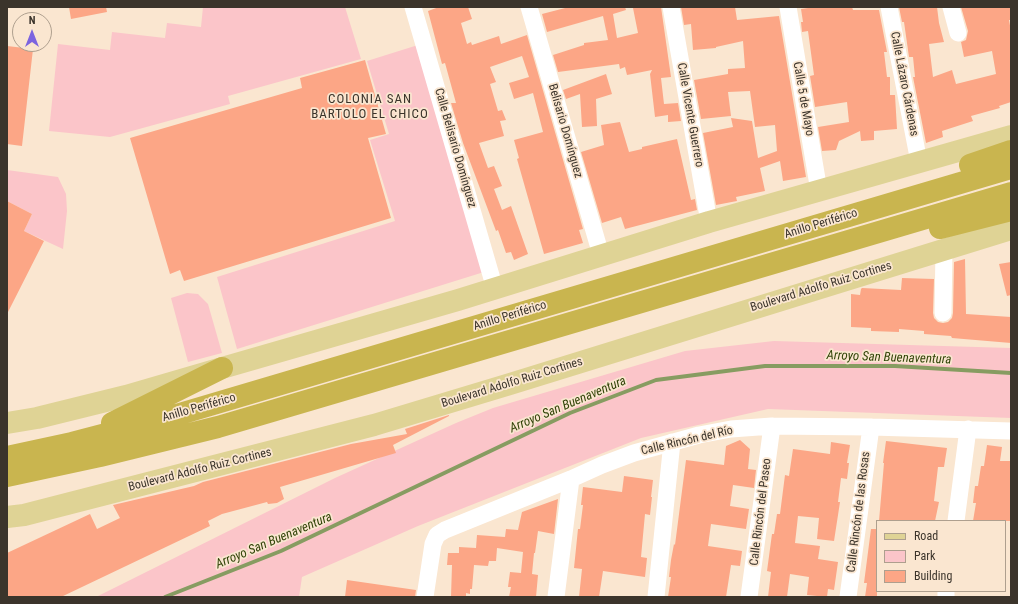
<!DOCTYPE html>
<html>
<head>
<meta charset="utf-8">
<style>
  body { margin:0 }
  #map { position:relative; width:1018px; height:604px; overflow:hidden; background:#fae6d0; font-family:"Roboto Condensed",sans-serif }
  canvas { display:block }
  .frame { position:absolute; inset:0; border:8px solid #3b342b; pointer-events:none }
  .legend { position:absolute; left:876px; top:520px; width:130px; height:72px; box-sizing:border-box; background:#fae6d0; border:1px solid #ae9f8e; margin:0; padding:5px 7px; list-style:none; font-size:12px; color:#3b342b }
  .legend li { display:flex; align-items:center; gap:8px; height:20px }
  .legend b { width:20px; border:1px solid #ae9f8e }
  .north { position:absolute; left:12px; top:12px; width:40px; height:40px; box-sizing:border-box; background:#fae6d0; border:1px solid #ae9f8e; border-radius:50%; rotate:0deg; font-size:11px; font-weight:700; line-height:16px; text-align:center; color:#3b342b }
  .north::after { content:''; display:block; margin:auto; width:14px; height:18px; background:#7c64df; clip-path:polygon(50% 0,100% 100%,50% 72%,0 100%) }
</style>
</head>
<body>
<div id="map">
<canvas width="1018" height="604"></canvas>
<div class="frame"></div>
<ul class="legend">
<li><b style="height:5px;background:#dfd395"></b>Road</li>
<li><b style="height:11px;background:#fbc5c9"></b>Park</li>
<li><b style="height:11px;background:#fca686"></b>Building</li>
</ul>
<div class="north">N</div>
</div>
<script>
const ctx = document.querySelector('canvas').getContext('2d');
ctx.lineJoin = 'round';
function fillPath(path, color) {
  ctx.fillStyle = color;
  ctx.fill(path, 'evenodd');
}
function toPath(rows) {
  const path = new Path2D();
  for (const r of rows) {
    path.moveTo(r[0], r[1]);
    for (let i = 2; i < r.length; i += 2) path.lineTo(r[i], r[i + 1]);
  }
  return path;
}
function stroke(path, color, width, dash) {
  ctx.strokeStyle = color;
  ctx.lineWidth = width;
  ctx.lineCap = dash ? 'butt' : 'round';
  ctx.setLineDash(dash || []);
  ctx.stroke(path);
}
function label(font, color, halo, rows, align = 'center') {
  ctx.font = font + ' "Roboto Condensed",sans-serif';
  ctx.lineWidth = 3.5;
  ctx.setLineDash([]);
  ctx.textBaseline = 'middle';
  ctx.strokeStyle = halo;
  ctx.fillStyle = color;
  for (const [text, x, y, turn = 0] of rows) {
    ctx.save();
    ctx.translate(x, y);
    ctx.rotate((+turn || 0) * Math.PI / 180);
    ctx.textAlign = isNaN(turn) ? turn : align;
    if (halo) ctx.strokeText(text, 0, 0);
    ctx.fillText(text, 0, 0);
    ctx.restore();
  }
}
const green = toPath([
  [203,7,345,7,361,59,228,96,230,104,110,137,49,131,58,44,110,50,112,32,165,38,167,23,201,27],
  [418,45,484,272,237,349,217,277,395,221,370,140,389,134,367,61],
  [7,170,58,177,66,194,67,211,63,249,24,231,32,214,7,201],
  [187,293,198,294,208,304,222,353,188,362,171,298],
  [774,341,1011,348,1011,418,768,409,641,438,418,526,302,577,299,597,96,597,335,478,456,423,493,408,685,351]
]);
const stream = toPath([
  [165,597,281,551,570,413,656,380,765,366,895,366,1011,373]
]);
const building = toPath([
  [69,7,106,7,107,12,71,19],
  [439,7,468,7,472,19,461,23,467,44,471,42,472,45,499,36,501,44,527,35,583,229,579,230,583,243,544,254,517,159,519,158,514,140,543,132,533,93,514,99,509,83,529,77,522,56,490,67,496,82,490,84,498,111,502,110,506,120,500,121,504,136,479,143,488,168,494,166,502,186,494,189,502,210,511,206,528,254,514,260,511,252,506,253,498,230,496,231,463,143,451,103,456,103,445,63,442,64,428,11],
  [569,7,625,7,626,10,613,14,617,38,638,33,633,8,661,7,671,77,661,78,664,104,678,103,681,121,668,122,668,115,655,117,650,74,652,70,627,75,625,67,620,69,619,64,558,72,553,55,584,45,584,43,608,40,603,16,547,32,542,14],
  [681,7,735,7,737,20,779,16,806,177,783,181,780,161,760,168,765,191,736,197,737,201,716,205,703,133,733,127,731,118,752,121,758,158,777,151,775,125,755,127,750,91,728,92,731,116,701,119,694,80,728,74,728,69,745,68,743,41,716,47,716,48,693,50,691,24,684,25],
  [807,7,852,7,853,10,879,10,887,52,884,52,887,77,890,77,890,95,895,95,897,129,874,131,874,140,861,141,860,131,839,141,836,150,822,151,818,127,849,122,847,102,815,107,810,76,814,75,808,31,802,32,801,22,803,22,801,9,808,8],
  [899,7,937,7,939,23,944,42,929,44,933,77,952,70,956,84,996,74,992,51,964,57,961,42,966,40,968,31,961,7,1011,7,1011,20,1009,20,1011,31,1011,102,999,106,1000,108,971,116,973,121,942,131,943,137,926,143,913,77,915,77,913,57,909,57,904,22,902,22],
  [7,46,33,49,22,146,7,144],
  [365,60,386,134,368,138,391,218,184,281,180,270,170,274,130,138,302,88,300,78],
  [606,74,612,94,596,99,597,126,582,127,580,94,566,99,563,90],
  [620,122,629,152,642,149,642,147,677,139,691,200,695,199,697,210,625,229,621,217,602,223,581,152,604,145,601,125],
  [7,201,32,214,24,231,44,241,7,314],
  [965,259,966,314,1011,317,1011,343,952,338,951,336,924,334,924,331,899,329,899,332,871,331,871,328,851,327,851,294,860,295,861,289,862,288,901,290,902,278,934,279,933,313,934,318,938,322,943,323,948,322,952,318,953,313,954,262],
  [1011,262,1011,295,1007,296,999,264],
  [449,415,449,416,393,445,396,453,280,487,284,499,277,503,268,504,267,502,222,514,208,521,210,526,61,597,7,597,7,553,90,514,97,529,120,518,113,505,194,486,203,482,351,444,407,434,405,429],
  [740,440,750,449,748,469,756,470,754,488,733,485,730,506,749,509,746,529,711,524,708,546,742,551,740,566,731,565,726,597,668,597,671,577,669,577,671,560,674,544,675,545,686,460,724,465,726,446],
  [886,441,947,448,944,467,938,467,934,501,939,502,935,521,879,521,884,463,883,463],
  [831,442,850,445,847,463,849,463,847,479,841,478,838,502,840,502,834,541,817,539,819,518,798,516,795,543,820,546,818,559,838,562,834,590,828,589,827,597,807,595,809,577,790,574,787,597,768,597,771,572,767,571,772,534,774,534,777,514,780,514,785,475,789,476,793,449,830,454],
  [987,445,1002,447,1000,461,1011,461,1011,521,973,521,976,503,973,503,975,486,978,486,981,466,984,466],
  [624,476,653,480,651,497,652,497,650,515,645,514,641,557,647,558,645,577,603,571,599,597,579,597,582,569,574,568,578,529,580,529,583,505,581,505,583,487,622,492],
  [558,499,554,534,538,531,535,553,534,553,532,574,538,575,536,597,509,597,511,587,508,587,510,572,521,573,523,552,497,548,496,561,489,561,488,566,474,565,472,589,470,589,470,594,466,593,466,597,451,597,452,565,447,565,448,553,459,553,459,547,476,548,477,535,505,537,506,529,518,530,522,512],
  [871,529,877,529,877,597,865,597,867,583,864,583],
  [347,580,416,590,415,597,345,597]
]);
const minor = toPath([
  [413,7,495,289],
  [529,7,601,255],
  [671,7,709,222],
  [788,7,819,191],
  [889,7,919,162],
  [951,7,958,33],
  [943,313,944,249],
  [956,521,968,429],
  [425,597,433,544,437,535,445,530,571,479,602,465,634,453,699,435,731,429,772,426,871,427,1011,431],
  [556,597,571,479],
  [656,597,672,442],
  [749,597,772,426],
  [848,597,871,427],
  [946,597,946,591]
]);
const major = toPath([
  [7,423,37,418,126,396,222,368,458,300,709,222,1011,136],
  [7,517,24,515,374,425,510,384,1011,229]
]);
const highway = toPath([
  [970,165,1011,151],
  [940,228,1011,210],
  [112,423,222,368],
  [7,457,72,443,156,421,1011,168],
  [7,476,100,456,218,427,1011,193]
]);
const streetNames = [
  ["Calle Lázaro Cárdenas",904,84,79],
  ["Calle 5 de Mayo",803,99,80],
  ["Calle Vicente Guerrero",690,115,80],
  ["Belisario Domínguez",565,131,74],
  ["Calle Belisario Domínguez",455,148,74],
  ["Anillo Periférico",821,224,-17],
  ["Boulevard Adolfo Ruiz Cortines",821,287,-17],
  ["Anillo Periférico",510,316,-17],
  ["Boulevard Adolfo Ruiz Cortines",512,383,-17],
  ["Anillo Periférico",199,408,-16],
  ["Calle Rincón del Río",687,441,-13],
  ["Boulevard Adolfo Ruiz Cortines",200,470,-14],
  ["Calle Rincón del Paseo",761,512,-83],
  ["Calle Rincón de las Rosas",859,512,-83]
];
const neighbourhoodNames = [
  ["COLONIA SAN",370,100],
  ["BARTOLO EL CHICO",370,115]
];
const waterNames = [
  ["Arroyo San Buenaventura",889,358,2],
  ["Arroyo San Buenaventura",568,405,-23],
  ["Arroyo San Buenaventura",274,541,-23]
];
fillPath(green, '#fbc5c9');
stroke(stream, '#879c61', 4);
fillPath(building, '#fca686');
stroke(minor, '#fff', 17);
stroke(major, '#dfd395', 22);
stroke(highway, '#c9b54f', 22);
label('12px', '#3b342b', '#fae6d0', streetNames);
ctx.letterSpacing = '1px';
label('13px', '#3b342b', '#fae6d0', neighbourhoodNames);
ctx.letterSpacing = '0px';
label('italic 13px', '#304307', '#fae6d0', waterNames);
</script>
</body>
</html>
